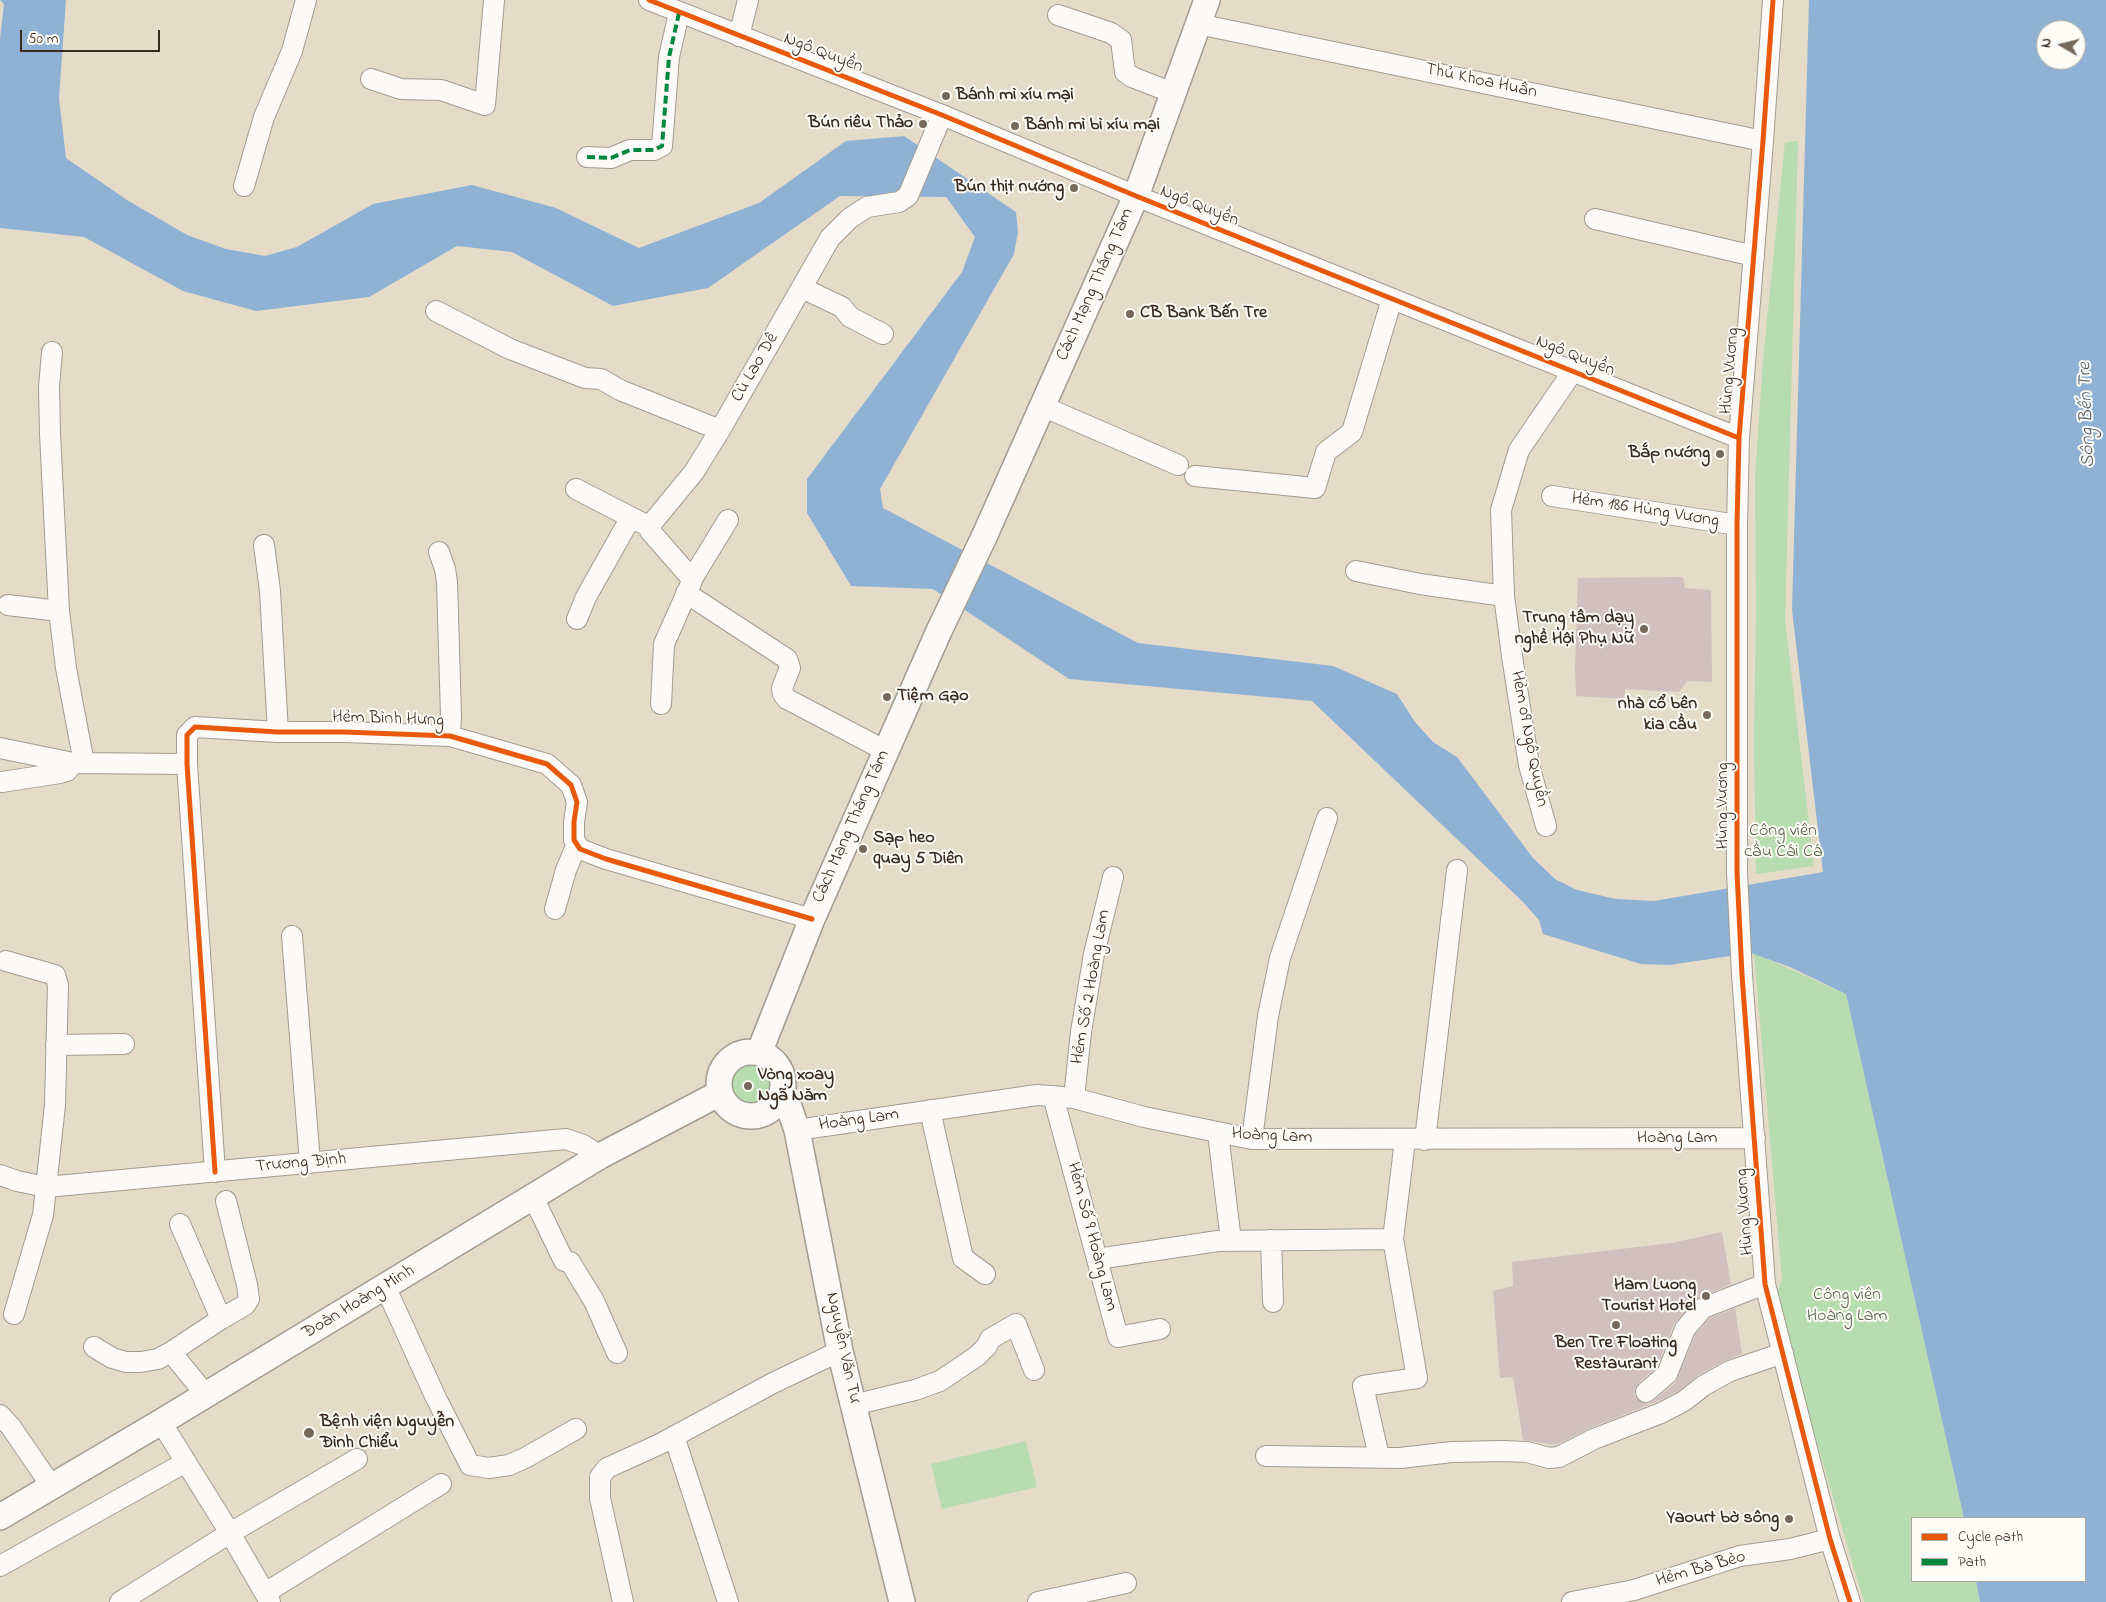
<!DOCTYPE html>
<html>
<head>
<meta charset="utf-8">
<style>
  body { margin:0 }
  #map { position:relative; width:2106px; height:1602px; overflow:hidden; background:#e4dbc9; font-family:"Indie Flower",sans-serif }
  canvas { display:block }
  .legend { position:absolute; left:1911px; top:1517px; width:175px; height:65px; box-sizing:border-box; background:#fdfcf7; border:1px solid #afa8a0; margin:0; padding:6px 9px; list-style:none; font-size:15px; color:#3b2a1e }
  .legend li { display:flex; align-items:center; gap:10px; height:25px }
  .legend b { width:25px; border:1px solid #afa8a0 }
  .north { position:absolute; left:2036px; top:20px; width:50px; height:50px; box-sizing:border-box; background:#fdfcf7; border:1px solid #afa8a0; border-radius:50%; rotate:278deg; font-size:14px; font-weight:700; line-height:20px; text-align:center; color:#3b2a1e }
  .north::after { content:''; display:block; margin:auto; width:18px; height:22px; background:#76685a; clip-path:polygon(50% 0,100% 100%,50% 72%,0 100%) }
  .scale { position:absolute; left:20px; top:30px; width:140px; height:22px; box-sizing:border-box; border:2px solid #3b2a1e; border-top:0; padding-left:6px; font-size:15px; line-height:18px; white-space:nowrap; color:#3b2a1e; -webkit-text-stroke:4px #fdfcf7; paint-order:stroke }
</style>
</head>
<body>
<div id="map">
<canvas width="2106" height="1602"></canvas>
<ul class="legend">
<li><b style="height:6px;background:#e8590c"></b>Cycle path</li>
<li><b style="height:6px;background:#00873e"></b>Path</li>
</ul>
<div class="north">N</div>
<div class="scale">50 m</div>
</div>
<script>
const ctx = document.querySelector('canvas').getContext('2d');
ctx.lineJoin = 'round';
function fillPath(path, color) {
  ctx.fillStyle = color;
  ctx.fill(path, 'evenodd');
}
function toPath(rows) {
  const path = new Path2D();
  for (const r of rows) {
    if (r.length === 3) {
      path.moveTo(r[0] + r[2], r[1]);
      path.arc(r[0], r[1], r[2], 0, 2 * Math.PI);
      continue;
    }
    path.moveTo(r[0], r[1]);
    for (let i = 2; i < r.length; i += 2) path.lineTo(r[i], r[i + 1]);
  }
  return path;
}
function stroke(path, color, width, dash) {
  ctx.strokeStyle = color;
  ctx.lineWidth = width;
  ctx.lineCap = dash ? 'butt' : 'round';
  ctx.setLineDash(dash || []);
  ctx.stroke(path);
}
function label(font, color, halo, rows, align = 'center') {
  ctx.font = font + ' "Indie Flower",sans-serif';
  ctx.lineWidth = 4;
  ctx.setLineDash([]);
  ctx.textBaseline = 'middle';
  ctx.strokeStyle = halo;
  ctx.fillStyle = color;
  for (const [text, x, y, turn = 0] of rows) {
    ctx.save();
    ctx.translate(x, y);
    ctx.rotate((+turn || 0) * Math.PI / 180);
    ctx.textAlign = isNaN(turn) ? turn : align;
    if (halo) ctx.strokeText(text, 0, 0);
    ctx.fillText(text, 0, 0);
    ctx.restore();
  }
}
const green = toPath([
  [1798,141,1785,620,1814,866,1756,874,1754,742,1756,610,1755,478,1763,360,1785,142],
  [1754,953,1846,994,1964,1518,1912,1518,1912,1581,1976,1581,1980,1602,1864,1602,1774,1298,1782,1280],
  [752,1085,23],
  [1026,1441,1037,1487,942,1509,931,1464]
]);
const water = toPath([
  [0,0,66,0,59,98,66,158,127,200,187,235,226,249,265,256,297,247,373,204,472,185,556,208,639,248,759,203,846,141,904,136,1016,212,1018,232,1014,254,880,489,883,508,1138,643,1333,666,1397,694,1415,722,1433,742,1457,757,1533,858,1555,879,1577,890,1616,899,1654,901,1823,872,1792,610,1809,0,2106,0,2106,1602,1980,1602,1976,1581,2085,1581,2085,1518,1964,1518,1846,994,1790,967,1751,953,1669,965,1641,964,1543,934,1539,920,1522,901,1312,701,1069,679,933,589,851,586,807,513,807,479,962,272,975,237,946,197,840,196,708,288,613,306,512,252,457,246,369,297,256,311,183,291,84,237,0,228,0,39,4,4],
  [2046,30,2076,30,2076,60,2046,60]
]);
const building = toPath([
  [1683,577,1685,588,1711,590,1712,682,1687,681,1679,692,1625,689,1624,699,1576,696,1575,669,1578,578],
  [1722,1232,1731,1284,1694,1300,1674,1324,1657,1367,1638,1383,1635,1389,1634,1395,1642,1403,1649,1404,1675,1383,1695,1335,1710,1318,1735,1308,1742,1354,1724,1361,1697,1376,1678,1391,1656,1402,1590,1428,1556,1445,1523,1440,1513,1377,1500,1378,1493,1291,1513,1286,1512,1262,1671,1243]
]);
const minor = toPath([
  [649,0,942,115,1136,196,1739,438],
  [1773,0,1763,141,1739,438,1737,525,1737,872,1742,975,1765,1284,1830,1539,1850,1602],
  [1058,15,1111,33,1121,40,1125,72,1132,77,1173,93],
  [1198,24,1763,141],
  [739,36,748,0],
  [371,79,401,89,441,90,485,105,494,0],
  [587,157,611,158,630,150,654,150,662,146,669,57,679,13],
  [244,186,264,117,292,51,306,0],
  [1595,219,1754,256],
  [802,288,842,307,850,317,883,334],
  [436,311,510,349,585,378,601,379,620,390,720,430],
  [52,352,49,387,50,434,59,611,66,668,84,763],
  [1042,406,1178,465],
  [1195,476,1315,488,1326,452,1352,432,1392,299],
  [576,489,642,523],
  [1552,496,1737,525],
  [728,520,692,579,650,531,652,523,694,472,720,430,830,238,850,218,867,207,899,202,908,196,942,115],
  [264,545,270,591,278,732],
  [439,552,445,569,447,582,451,716,450,736],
  [1356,571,1420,584,1504,596],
  [686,593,787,659,790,668,782,688,783,694,787,699,886,751],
  [8,605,59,611],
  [577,619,586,597,631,517],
  [661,704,664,644,692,581],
  [0,748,73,763,187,764],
  [2,782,60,773,67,771,73,763],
  [1546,826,1529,765,1512,656,1504,596,1501,510,1519,450,1573,371],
  [555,909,566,870,577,844],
  [292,936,310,1163],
  [6,961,55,975,58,985,55,1105,43,1215,14,1314],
  [56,1045,124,1044],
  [1053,1096,1118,1337,1160,1329],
  [1074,1098,1081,1032,1094,954,1113,877],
  [930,1110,963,1258,985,1274],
  [797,1130,1037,1095,1074,1098,1144,1117,1252,1139,1755,1138],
  [1218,1133,1231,1241],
  [1252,1139,1268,1016,1280,958,1327,818],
  [1425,1140,1457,870],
  [215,1172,187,764,187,735,195,727,278,732,344,732,450,736,547,764,571,785,577,802,574,822,574,840,580,849,606,859,812,919],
  [0,1175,17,1181,46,1187,566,1139,583,1145,600,1156],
  [533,1197,564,1261,570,1262,594,1301,617,1353],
  [180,1224,221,1319,171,1352,206,1395],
  [1271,1240,1273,1302],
  [1097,1259,1218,1241,1393,1239],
  [385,1286,436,1398,470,1465,489,1468,509,1465,525,1458,576,1429],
  [221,1319,245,1305,249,1299,247,1285,226,1201],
  [94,1347,112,1358,126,1362,141,1362,158,1359,171,1352],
  [1646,1392,1667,1374,1685,1329,1703,1308,1765,1284],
  [853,1405,915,1390,940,1381,977,1356,987,1346,990,1339,1016,1324,1034,1370],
  [0,1415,11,1427,52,1487],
  [161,1422,230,1533,270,1602],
  [674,1436,728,1602],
  [1266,1456,1400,1458,1452,1452,1503,1451,1527,1452,1549,1458,1559,1457,1594,1439,1661,1413,1684,1401,1703,1386,1730,1371,1783,1353],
  [1379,1457,1363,1386,1417,1378,1393,1239,1405,1140],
  [0,1566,186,1462],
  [265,1593,441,1484],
  [120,1602,230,1533,357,1459],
  [623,1602,600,1498,600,1477,607,1468,660,1444,773,1383,840,1351],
  [1038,1602,1126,1583],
  [1572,1602,1634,1590,1740,1556,1790,1549,1830,1539]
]);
const major = toPath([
  [751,1084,32],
  [759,1053,812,919,939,631,984,537,1136,196,1207,0],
  [781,1095,789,1107,797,1130,840,1351,902,1602],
  [0,1517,161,1422,600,1156,720,1093]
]);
const quiet = toPath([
  [587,157,611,158,630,150,654,150,662,146,669,57,679,13]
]);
const cycleway = toPath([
  [649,0,942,115,1136,196,1739,438],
  [1773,0,1763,141,1739,438,1737,525,1737,872,1742,975,1765,1284,1830,1539,1850,1602],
  [215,1172,187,764,187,735,195,727,278,732,344,732,450,736,547,764,571,785,577,802,574,822,574,840,580,849,606,859,812,919]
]);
const markers = [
  [946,96,5,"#76685a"],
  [923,124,5,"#76685a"],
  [1015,126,5,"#76685a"],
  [1074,188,5,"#76685a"],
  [1130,314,5,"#76685a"],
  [1720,454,5,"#76685a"],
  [1644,629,5,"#76685a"],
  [887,697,5,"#76685a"],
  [1707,715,5,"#76685a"],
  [863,849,5,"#76685a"],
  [748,1086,5,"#76685a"],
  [1706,1296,5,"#76685a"],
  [1616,1325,5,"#76685a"],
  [309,1433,6,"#76685a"],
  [1789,1519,5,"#76685a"]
];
const streetNames = [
  ["Ngô Quyền",823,54,21],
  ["Thủ Khoa Huân",1481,82,12],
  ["Ngô Quyền",1199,207,22],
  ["Cách Mạng Tháng Tám",1096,285,-66],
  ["Ngô Quyền",1575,357,22],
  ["Cù Lao Dê",756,368,-60],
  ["Hùng Vương",1731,371,-85],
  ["Hẻm 186 Hùng Vương",1645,511,9],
  ["Hẻm Bình Hưng",388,720,2],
  ["Hẻm 09 Ngô Quyền",1528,739,79],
  ["Hùng Vương",1724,806,-90],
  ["Cách Mạng Tháng Tám",852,827,-66],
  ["Hẻm Số 2 Hoàng Lam",1092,987,-80],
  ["Hoàng Lam",859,1121,-8],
  ["Hoàng Lam",1272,1137,3],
  ["Hoàng Lam",1677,1139],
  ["Trương Định",301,1164,-5],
  ["Hùng Vương",1746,1212,-94],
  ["Hẻm Số 9 Hoàng Lam",1091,1237,75],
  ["Đoàn Hoàng Minh",359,1303,-31],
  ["Nguyễn Văn Tư",842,1348,78],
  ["Hẻm Bà Bèo",1701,1570,-16]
];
const poiNames = [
  ["Bánh mì xíu mại",956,96],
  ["Bún riêu Thảo",913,124,"right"],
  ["Bánh mì bì xíu mại",1025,126],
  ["Bún thịt nướng",1064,188,"right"],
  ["CB Bank Bến Tre",1140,314],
  ["Bắp nướng",1710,454,"right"],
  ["Trung tâm dạy",1634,619,"right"],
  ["nghề Hội Phụ Nữ",1634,640,"right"],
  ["Tiệm Gạo",897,697],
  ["nhà cổ bên",1697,705,"right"],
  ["kia cầu",1697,726,"right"],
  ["Sạp heo",873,839],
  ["quay 5 Diên",873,860],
  ["Vòng xoay",758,1076],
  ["Ngã Năm",758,1097],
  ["Ham Luong",1696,1286,"right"],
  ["Tourist Hotel",1696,1307,"right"],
  ["Ben Tre Floating",1616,1344,"center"],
  ["Restaurant",1616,1365,"center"],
  ["Bệnh viện Nguyễn",320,1423],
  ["Đình Chiểu",320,1444],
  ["Yaourt bờ sông",1779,1519,"right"]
];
const parkNames = [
  ["Công viên",1783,832],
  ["cầu Cái Cá",1783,853],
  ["Công viên",1847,1296],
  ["Hoàng Lam",1847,1317]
];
const waterNames = [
  ["Sông Bến Tre",2088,415,-92]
];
fillPath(green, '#b7dcaf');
fillPath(water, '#8fb2d4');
fillPath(building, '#d2c0bf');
stroke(minor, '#a39c90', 22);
stroke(major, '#a39c90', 28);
stroke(minor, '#fbfaf7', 20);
stroke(major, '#fbfaf7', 25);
stroke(quiet, '#00873e', 4, [8, 4]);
stroke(cycleway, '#e8590c', 5);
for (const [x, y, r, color] of markers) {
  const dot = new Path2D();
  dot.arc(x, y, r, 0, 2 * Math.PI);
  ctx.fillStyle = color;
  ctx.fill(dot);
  stroke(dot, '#fdfcf7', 2);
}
label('18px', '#3b2a1e', '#fdfcf7', streetNames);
label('bold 18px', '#3b2a1e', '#fdfcf7', poiNames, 'left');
label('18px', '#556043', '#fdfcf7', parkNames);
label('italic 19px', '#4e5a68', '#fdfcf7', waterNames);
</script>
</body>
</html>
